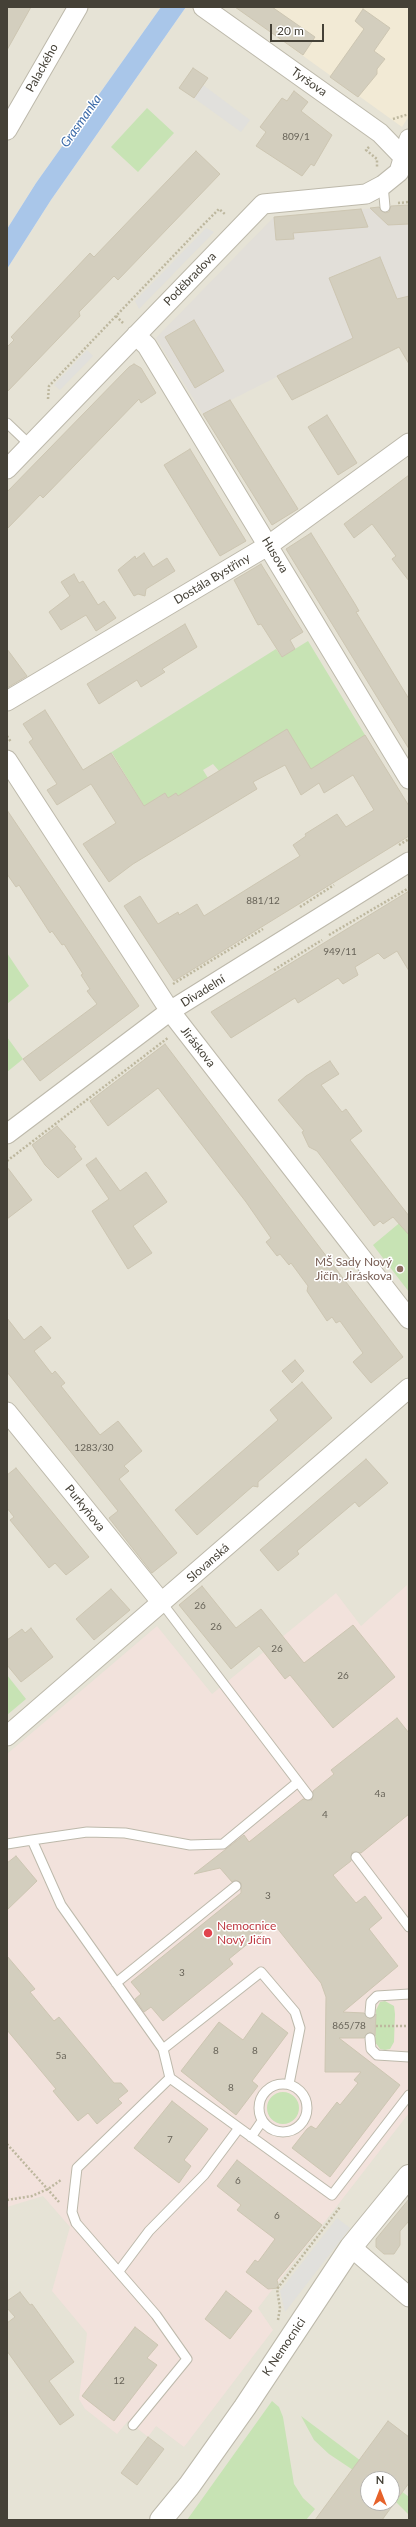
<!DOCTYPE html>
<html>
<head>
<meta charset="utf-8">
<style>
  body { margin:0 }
  #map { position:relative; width:416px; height:2527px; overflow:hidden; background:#f2f0e8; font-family:Lato,sans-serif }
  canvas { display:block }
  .frame { position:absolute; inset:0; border:8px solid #454137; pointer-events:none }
  .north { position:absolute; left:360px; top:2471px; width:40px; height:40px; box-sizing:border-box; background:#fff; border:1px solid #b5b3af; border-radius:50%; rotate:0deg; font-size:11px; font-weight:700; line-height:16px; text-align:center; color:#454137 }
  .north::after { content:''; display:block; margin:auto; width:14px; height:18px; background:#e6622b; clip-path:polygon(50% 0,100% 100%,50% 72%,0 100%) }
  .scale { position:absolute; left:270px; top:24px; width:54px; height:18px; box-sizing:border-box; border:2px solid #454137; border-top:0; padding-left:5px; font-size:12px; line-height:14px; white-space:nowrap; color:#454137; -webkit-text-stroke:3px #fff; paint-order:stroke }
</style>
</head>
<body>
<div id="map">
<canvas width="416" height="2527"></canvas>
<div class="frame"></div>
<div class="north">N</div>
<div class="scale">20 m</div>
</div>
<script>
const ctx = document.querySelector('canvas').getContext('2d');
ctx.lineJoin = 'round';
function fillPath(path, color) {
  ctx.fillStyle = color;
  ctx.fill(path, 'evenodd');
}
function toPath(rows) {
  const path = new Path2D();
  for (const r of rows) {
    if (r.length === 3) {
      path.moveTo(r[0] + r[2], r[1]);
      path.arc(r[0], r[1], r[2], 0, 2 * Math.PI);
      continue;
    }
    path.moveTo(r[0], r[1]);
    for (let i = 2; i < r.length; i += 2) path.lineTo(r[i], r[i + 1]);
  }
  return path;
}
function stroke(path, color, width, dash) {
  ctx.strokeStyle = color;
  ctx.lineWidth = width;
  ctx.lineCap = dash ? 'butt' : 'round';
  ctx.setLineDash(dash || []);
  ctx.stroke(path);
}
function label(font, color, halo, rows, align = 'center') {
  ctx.font = font + ' Lato,sans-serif';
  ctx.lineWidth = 3;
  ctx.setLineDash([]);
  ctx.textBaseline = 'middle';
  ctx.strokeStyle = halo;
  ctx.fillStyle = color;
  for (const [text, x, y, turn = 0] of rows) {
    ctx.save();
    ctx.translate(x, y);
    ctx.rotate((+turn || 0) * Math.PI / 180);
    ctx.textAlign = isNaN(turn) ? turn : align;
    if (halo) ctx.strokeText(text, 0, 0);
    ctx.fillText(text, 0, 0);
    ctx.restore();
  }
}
const residential = toPath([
  [7,7,161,7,36,183,7,229],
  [186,7,409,7,409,2520,7,2520,7,269,51,200],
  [368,2479,392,2479,392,2503,368,2503]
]);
const commercial = toPath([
  [235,7,409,7,409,116,402,127]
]);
const industrial = toPath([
  [409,205,409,315,390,320,203,414,156,338,274,217]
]);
const medical = toPath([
  [407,1585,409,2113,258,2308,273,2330,184,2447,156,2426,148,2437,128,2421,117,2434,85,2409,79,2399,87,2333,52,2291,70,2227,43,2196,7,2207,7,1754,157,1626,212,1694,336,1593,361,1626]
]);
const green = toPath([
  [147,108,174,133,138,172,111,147],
  [308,641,365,735,310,770,302,755,219,771,213,764,203,770,208,778,178,796,168,798,165,793,155,799,149,814,112,753,83,770,276,649,282,657],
  [7,953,29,986,7,1004],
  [7,1037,23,1059,7,1072],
  [409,1215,409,1292,373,1245],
  [7,1675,26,1699,7,1715],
  [385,2001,394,2006,395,2014,394,2042,390,2049,385,2050,380,2049,375,2042,376,2010,380,2002],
  [283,2108,16],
  [272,2401,279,2407,283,2417,294,2484,303,2498,315,2509,306,2520,187,2520],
  [301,2416,385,2479,368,2480,329,2454,314,2440],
  [392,2484,409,2497,409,2515,392,2498]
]);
const parking = toPath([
  [203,85,250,120,241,132,194,98],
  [206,228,214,232,139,309,135,301],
  [87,350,93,356,60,390,54,385],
  [337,2218,350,2228,285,2312,280,2291]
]);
const water = toPath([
  [161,7,186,7,51,200,7,269,7,229,36,183]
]);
const building = toPath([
  [7,7,31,7,7,50,7,7],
  [235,7,272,7,315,37,303,55,235,7],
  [363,9,390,28,374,51,385,59,377,69,377,74,358,97,330,77,364,29,355,21,363,9],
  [193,68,208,78,194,98,179,88,193,68],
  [294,91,308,102,301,111,332,135,314,166,311,164,302,176,256,146,266,132,260,127,282,98,287,101,294,91],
  [196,151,220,174,118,280,114,276,79,312,80,316,7,392,7,347,14,340,11,337,90,253,94,257,196,151],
  [409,205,409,224,388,225,370,208,379,207,385,213,389,212,391,206,409,205],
  [361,209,368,227,293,233,294,239,276,240,274,217,361,209],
  [380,257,397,299,409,296,409,364,399,347,292,400,277,376,353,338,329,278,380,257],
  [194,320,224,371,195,388,165,337,194,320],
  [134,364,141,368,156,393,141,403,139,399,43,498,40,495,7,529,7,492,129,367,134,364],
  [230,400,298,509,272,525,203,414,230,400],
  [327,415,357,463,338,475,308,427,327,415],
  [190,449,246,541,220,556,164,465,190,449],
  [409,475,409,581,392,559,396,556,372,524,354,538,344,524,409,475],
  [311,533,355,604,359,611,356,612,409,699,409,749,286,549,311,533],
  [144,553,153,567,167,558,175,571,146,589,145,596,138,594,134,596,118,570,135,556,136,559,144,553],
  [261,564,303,632,290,640,295,649,282,657,261,624,258,625,234,580,261,564],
  [74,574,79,583,83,581,98,605,104,601,116,618,96,631,86,615,61,630,49,612,70,596,61,582,74,574],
  [185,624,197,647,162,669,165,672,141,687,137,680,99,704,87,684,185,624],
  [7,649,27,676,7,688,7,649],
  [45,710,83,770,111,753,144,806,165,793,168,798,176,793,178,796,287,729,311,769,365,735,409,806,409,836,174,981,124,906,140,896,158,924,178,912,179,915,197,904,204,916,300,856,293,845,306,836,305,834,337,814,346,827,374,810,353,775,324,793,319,783,301,795,285,765,253,782,257,789,133,864,109,882,83,844,116,823,91,784,57,805,47,790,57,784,29,742,33,739,23,724,45,710],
  [7,810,139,1006,40,1081,23,1059,97,1004,87,991,90,989,81,975,83,974,64,944,62,945,52,931,50,933,19,885,16,887,7,874,7,810],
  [409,891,409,971,397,951,384,959,378,953,355,967,358,975,343,984,338,978,298,1003,295,998,231,1038,211,1012,409,891],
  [165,1044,403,1357,371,1383,353,1362,363,1353,340,1321,336,1323,332,1317,327,1321,307,1291,308,1286,291,1263,289,1265,280,1254,277,1256,266,1242,271,1238,246,1202,158,1088,108,1126,90,1101,165,1044],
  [330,1061,339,1074,321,1085,342,1112,346,1109,362,1131,350,1140,409,1216,409,1235,393,1217,383,1224,380,1221,374,1226,317,1151,309,1147,302,1132,304,1131,278,1100,306,1076,330,1061],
  [57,1126,76,1147,74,1148,82,1159,58,1178,45,1165,32,1145,57,1126],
  [96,1158,120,1191,146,1172,167,1202,133,1226,152,1253,128,1269,92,1211,109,1199,86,1165,96,1158],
  [7,1167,32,1200,7,1219,7,1167],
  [7,1318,24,1340,41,1326,51,1338,34,1351,52,1374,55,1371,65,1383,61,1386,100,1435,118,1421,142,1451,124,1466,129,1471,119,1479,177,1553,152,1573,109,1518,118,1511,7,1372,7,1318],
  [295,1360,304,1371,292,1383,282,1371,295,1360],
  [302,1382,332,1418,258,1482,258,1487,253,1486,197,1535,175,1510,278,1420,270,1410,302,1382],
  [366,1459,388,1483,359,1507,355,1502,297,1551,299,1554,278,1571,260,1550,366,1459],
  [16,1468,89,1557,66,1575,55,1563,49,1568,10,1520,14,1517,7,1508,7,1475,16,1468],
  [202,1586,236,1628,261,1609,304,1663,353,1625,395,1677,333,1728,290,1675,285,1679,259,1646,231,1669,179,1605,202,1586],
  [111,1589,130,1610,94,1640,76,1619,111,1589],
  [31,1628,53,1657,21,1682,7,1665,7,1640,22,1629,25,1633,31,1628],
  [397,1718,409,1733,409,1814,361,1853,352,1852,351,1861,333,1875,356,1903,365,1896,382,1918,369,1929,398,1966,343,2012,364,2013,370,2019,376,2014,375,2036,370,2032,364,2038,339,2038,400,2085,330,2177,292,2148,307,2129,311,2126,316,2129,337,2102,340,2105,358,2083,354,2080,361,2072,325,2072,326,1997,321,1983,273,1923,229,1959,233,1964,163,2021,151,2007,144,2012,135,1999,141,1994,131,1982,241,1893,241,1883,235,1880,232,1882,220,1868,194,1874,244,1835,249,1842,303,1799,312,1800,313,1791,334,1774,331,1770,397,1718],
  [16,1856,37,1881,7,1910,7,1863,16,1856],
  [7,1956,35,1989,30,1992,54,2021,59,2017,114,2083,121,2083,128,2091,118,2099,122,2103,97,2124,88,2113,78,2121,53,2091,56,2089,7,2030,7,1956],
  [262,2013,288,2033,252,2081,258,2086,236,2115,181,2071,219,2022,243,2040,262,2013],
  [172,2101,208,2129,184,2160,191,2166,179,2183,134,2148,172,2101],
  [237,2160,322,2225,277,2280,279,2288,268,2289,246,2272,255,2260,258,2262,275,2239,237,2210,241,2205,217,2186,237,2160],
  [409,2199,409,2221,400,2231,400,2245,394,2254,384,2254,376,2247,376,2239,409,2199],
  [226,2291,252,2311,230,2339,205,2319,226,2291],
  [20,2292,30,2305,32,2304,74,2362,49,2381,74,2415,60,2425,7,2351,7,2323,15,2317,7,2308,7,2301,20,2292],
  [135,2327,158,2345,147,2358,157,2365,114,2421,82,2396,135,2327],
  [388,2421,409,2437,409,2483,382,2520,315,2520,388,2421],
  [368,2479,392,2479,392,2503,368,2503,368,2479],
  [148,2437,164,2449,137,2485,121,2473,148,2437]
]);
const path = toPath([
  [393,119,409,114],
  [369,147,366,150,377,159,377,167],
  [398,203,409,202],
  [116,316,123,323],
  [48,399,49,386,202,226,219,209,226,215],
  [7,736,11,742],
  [399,845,409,839],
  [300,907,334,885],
  [329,935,409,888],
  [274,970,322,940],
  [173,984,263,929],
  [7,1161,169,1037],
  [376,2026,409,2026],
  [7,2144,59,2202],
  [7,2200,32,2196,48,2189,61,2180],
  [278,2320,280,2308,277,2289,340,2207]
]);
const service = toPath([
  [383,185,385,207],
  [7,423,30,445],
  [162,1603,308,1795],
  [32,1840,87,1832,125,1833,190,1845,223,1844,298,1782],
  [7,1844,32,1840,61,1905,163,2049,170,2078,77,2168,72,2212,76,2223,156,2315,187,2359,133,2425],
  [356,1857,409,1927],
  [116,1983,236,1886],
  [370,2013,371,2002,377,1996,409,1994],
  [370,2038,371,2049,377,2055,409,2057],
  [163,2049,261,1972,295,2012,300,2028,289,2084],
  [170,2078,332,2195,409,2095],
  [283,2108,24],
  [251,2137,262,2121],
  [119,2271,149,2231,204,2175,239,2128]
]);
const minor = toPath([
  [203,7,380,133,409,163],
  [7,130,78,7],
  [136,335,147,346,409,779],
  [7,469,263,204,366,194,383,185,399,172,409,139],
  [7,701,269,545,409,443],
  [7,760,170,1011,409,1319],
  [7,1134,170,1011,409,862],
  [7,1412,162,1603],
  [7,1736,409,1388],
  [351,2247,409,2297]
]);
const tertiary = toPath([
  [161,2520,189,2486,245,2407,351,2247,409,2176]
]);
const markers = [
  [400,1269,4,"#8d6e63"],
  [208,1933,5,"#e0444e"]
];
const numberNames = [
  ["809/1",296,137],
  ["881/12",263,901],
  ["949/11",340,952],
  ["1283/30",94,1448],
  ["26",200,1606],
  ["26",216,1627],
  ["26",277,1649],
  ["26",343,1676],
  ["4a",380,1794],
  ["4",325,1815],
  ["3",268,1896],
  ["3",182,1973],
  ["865/78",349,2026],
  ["8",216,2051],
  ["8",255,2051],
  ["5a",61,2056],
  ["8",231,2088],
  ["7",170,2140],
  ["6",238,2181],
  ["6",277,2216],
  ["12",119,2381]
];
const streetNames = [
  ["Palackého",42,68,-61],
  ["Tyršova",309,82,35],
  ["Poděbradova",190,279,-46],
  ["Husova",275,555,59],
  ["Dostála Bystřiny",212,579,-31],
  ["Divadelní",203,991,-32],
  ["Jiráskova",198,1047,52],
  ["Purkyňova",85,1508,51],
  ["Slovanská",208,1563,-41],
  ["K Nemocnici",284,2347,-56]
];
const educationNames = [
  ["MŠ Sady Nový",392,1262],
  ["Jičín, Jiráskova",392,1276]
];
const healthNames = [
  ["Nemocnice",217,1926],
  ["Nový Jičín",217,1940]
];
const waterNames = [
  ["Grasmanka",81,121,-55]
];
fillPath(residential, '#e6e3d6');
fillPath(commercial, '#f2ead5');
fillPath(industrial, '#e2dfd9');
fillPath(medical, '#f2e2dc');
fillPath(green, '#c7e3b4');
fillPath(parking, '#e1e0dc');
fillPath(water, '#a9c6e9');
fillPath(building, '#d3cebe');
stroke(building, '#cdc6b2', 1);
stroke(service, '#bdb9ab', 11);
stroke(minor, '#bdb9ab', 21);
stroke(tertiary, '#bdb9ab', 24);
stroke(path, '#bdb79e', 2.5, [2, 2]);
stroke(service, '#fff', 9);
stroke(minor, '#fff', 19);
stroke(tertiary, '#fff', 22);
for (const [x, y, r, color] of markers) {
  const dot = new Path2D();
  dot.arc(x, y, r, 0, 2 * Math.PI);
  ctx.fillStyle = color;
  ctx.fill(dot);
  stroke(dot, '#fff', 1.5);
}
label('10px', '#686459', null, numberNames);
label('12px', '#454137', '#fff', streetNames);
label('12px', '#785e54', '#fff', educationNames, 'right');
label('12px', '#be3a42', '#fff', healthNames, 'left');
label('italic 13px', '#3a69a7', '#fff', waterNames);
</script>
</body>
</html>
